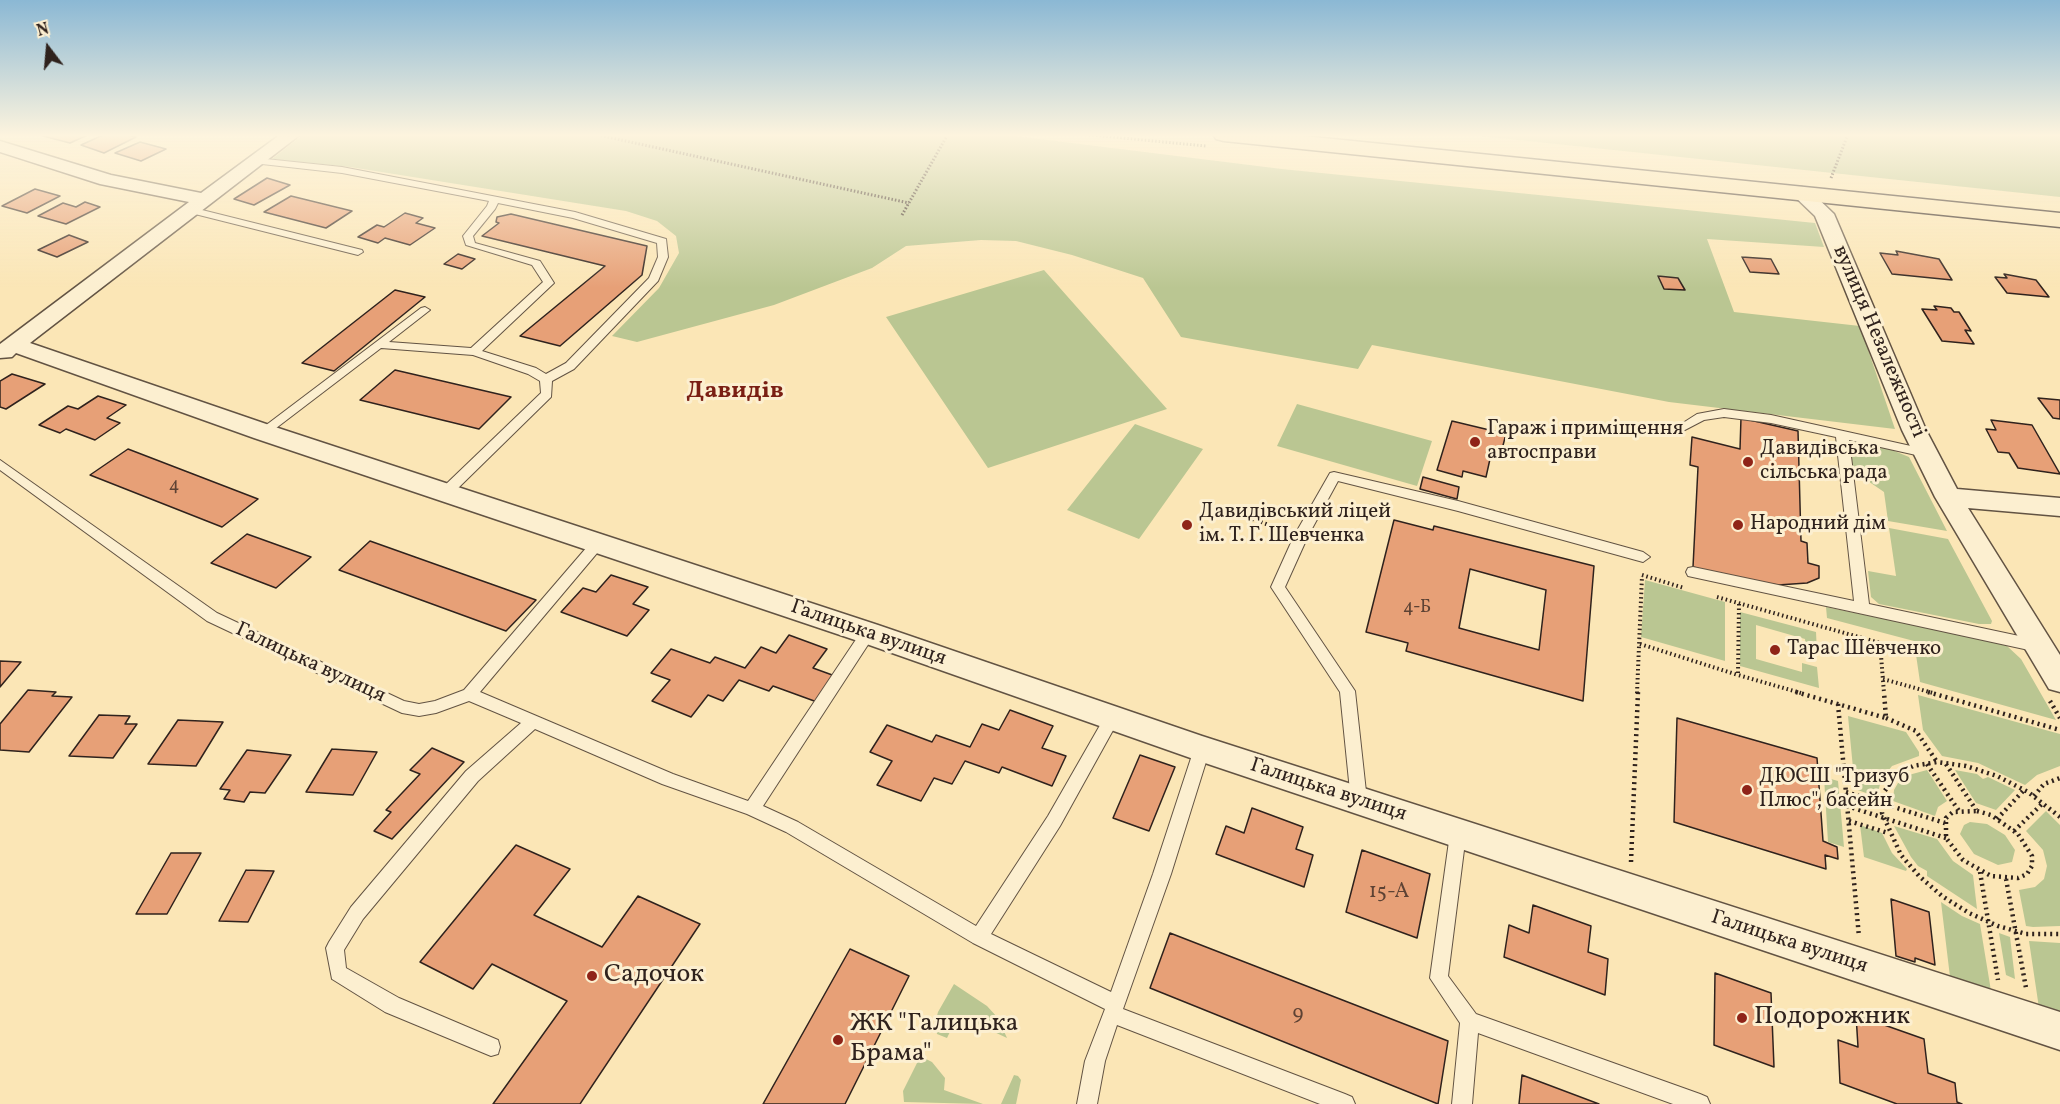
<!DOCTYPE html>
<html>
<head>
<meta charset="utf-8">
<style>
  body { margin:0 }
  #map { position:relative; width:2060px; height:1104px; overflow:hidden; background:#fbe6b6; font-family:Vollkorn,serif }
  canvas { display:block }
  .north { position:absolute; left:18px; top:18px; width:60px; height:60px; -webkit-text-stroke:4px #fcefd0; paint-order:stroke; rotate:344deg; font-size:16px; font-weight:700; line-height:24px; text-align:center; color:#2f221d }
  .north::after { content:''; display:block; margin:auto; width:21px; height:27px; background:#2f221d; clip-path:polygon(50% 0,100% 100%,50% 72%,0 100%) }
</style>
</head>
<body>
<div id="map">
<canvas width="2060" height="1104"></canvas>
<div class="north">N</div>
</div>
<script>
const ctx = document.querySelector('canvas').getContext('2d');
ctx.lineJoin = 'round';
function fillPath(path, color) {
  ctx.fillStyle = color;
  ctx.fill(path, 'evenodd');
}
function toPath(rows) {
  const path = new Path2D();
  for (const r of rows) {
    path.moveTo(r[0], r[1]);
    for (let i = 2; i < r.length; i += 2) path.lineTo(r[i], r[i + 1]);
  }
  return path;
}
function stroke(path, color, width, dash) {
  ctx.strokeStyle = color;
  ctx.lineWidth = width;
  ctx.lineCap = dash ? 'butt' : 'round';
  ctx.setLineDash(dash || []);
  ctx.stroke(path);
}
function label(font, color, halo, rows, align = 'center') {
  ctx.font = font + ' Vollkorn,serif';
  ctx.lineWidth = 6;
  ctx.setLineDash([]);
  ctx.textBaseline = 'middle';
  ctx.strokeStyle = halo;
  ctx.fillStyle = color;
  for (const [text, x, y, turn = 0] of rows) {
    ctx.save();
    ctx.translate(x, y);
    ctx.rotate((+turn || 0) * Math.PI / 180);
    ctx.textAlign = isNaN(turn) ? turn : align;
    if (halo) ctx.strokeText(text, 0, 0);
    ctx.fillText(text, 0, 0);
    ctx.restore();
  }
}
const green = toPath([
  [304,134,999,134,1282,169,1815,223,1824,247,1707,239,1734,312,1860,326,1895,429,1669,402,1372,345,1358,369,1181,337,1143,278,1072,255,1016,241,981,240,906,246,872,268,774,305,637,342,612,336,659,288,679,253,676,236,657,221,626,211,350,167,272,159],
  [1461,134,2060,134,2060,197,1804,170],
  [1044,270,1167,409,988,468,886,317],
  [1297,404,1432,441,1417,486,1277,446],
  [1135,424,1203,449,1139,539,1067,510],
  [1854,442,1892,450,1909,457,1947,531,1888,521,1884,492,1862,477,1852,466,1850,447],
  [1889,528,1948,539,1992,621,1991,624,1979,624,1879,604,1871,597,1868,571,1896,576],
  [1645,580,1725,602,1725,661,1641,637],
  [1826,607,1993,641,2007,646,2021,659,2056,720,1920,682,1914,641,1827,618],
  [1740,612,1816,632,1817,653,1806,650,1805,639,1756,625,1756,659,1802,672,1802,663,1817,667,1819,688,1740,666],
  [1918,695,2060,734,2060,766,2037,775,2025,785,1978,763,1942,756,1923,730],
  [1848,716,1906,732,1919,752,1919,756,1892,766,1881,780,1877,797,1855,789],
  [1927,770,1947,801,1938,807,1935,816,1893,801,1894,790,1898,783,1909,783,1905,776],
  [1955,770,1977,774,1983,779,1988,777,2015,790,1996,810,1976,803],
  [1824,777,1838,781,1844,847,1828,842],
  [2046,811,2060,825,2060,926,2033,927,2026,926,2019,890,2035,887,2044,879,2047,866,2043,850,2026,831],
  [1970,822,1987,824,2005,835,2015,850,2012,862,1998,865,1974,854,1960,834,1964,825],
  [1860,825,1882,833,1892,853,1907,869,1906,871,1864,857],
  [1894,826,1937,839,1953,861,1973,875,1977,909,1927,876,1927,871,1918,866,1911,857],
  [1941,902,1962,916,1980,924,1991,991,1950,977],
  [1999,933,2010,937,2015,979,2006,975],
  [2029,941,2060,943,2060,1015,2039,1008],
  [954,984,987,1006,998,1018,1007,1038,958,1015,947,1038,937,1034,935,1023,938,1012],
  [919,1059,926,1059,932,1062,945,1078,944,1090,983,1104,904,1102,903,1091],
  [1014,1075,1018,1076,1021,1080,1016,1104,1001,1104]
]);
const building = toPath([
  [49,134,90,134,70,143,43,136,49,134],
  [105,134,125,134,136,137,104,153,81,145,105,134],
  [140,142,166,149,141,161,115,153,140,142],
  [267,178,290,185,254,205,234,199,267,178],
  [35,189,60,196,27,213,2,206,35,189],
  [291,196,352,211,326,228,264,212,291,196],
  [85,202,100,207,66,224,38,216,63,203,76,207,85,202],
  [405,213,423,218,416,223,435,228,410,245,385,238,378,243,358,237,377,225,384,227,405,213],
  [511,214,647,246,642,275,560,346,520,336,605,266,482,236,499,223,496,222,497,217,511,214],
  [69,235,88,242,57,257,38,250,69,235],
  [1896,251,1939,259,1952,280,1892,274,1880,253,1898,255,1896,251],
  [458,254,475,259,462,269,444,264,458,254],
  [1742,257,1771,259,1779,274,1750,272,1742,257],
  [2004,274,2036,280,2049,297,2007,293,1995,277,2007,278,2004,274],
  [1658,276,1678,278,1685,290,1664,289,1658,276],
  [395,290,425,297,334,371,302,363,395,290],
  [1934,306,1951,308,1954,312,1959,312,1971,331,1965,330,1974,344,1942,341,1922,309,1937,310,1934,306],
  [395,370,511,397,479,429,360,400,395,370],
  [12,374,45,384,6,409,0,407,0,381,12,374],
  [98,396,126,405,107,418,120,423,95,440,66,429,60,433,39,425,68,406,78,409,98,396],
  [2038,398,2060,400,2060,419,2053,418,2038,398],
  [1741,418,1798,431,1801,541,1807,543,1808,563,1819,566,1819,578,1807,583,1778,585,1739,580,1693,567,1698,467,1690,465,1692,437,1740,449,1741,418],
  [1991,420,2032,425,2060,474,2018,468,2009,453,1998,452,1986,429,1996,430,1991,420],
  [1452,421,1506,434,1501,453,1492,450,1486,477,1463,471,1462,477,1437,470,1452,421],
  [128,449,258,499,222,527,90,475,128,449],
  [1423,477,1459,487,1457,499,1420,489,1423,477],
  [1394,520,1433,530,1434,526,1594,566,1583,701,1406,651,1408,643,1366,632,1394,520],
  [1470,569,1546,590,1539,650,1459,628,1470,569],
  [247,534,311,557,276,588,211,563,247,534],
  [370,541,536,600,506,631,339,570,370,541],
  [611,575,648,587,633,604,649,610,627,636,561,612,583,588,596,592,611,575],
  [789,635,827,649,813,668,835,676,817,702,773,686,769,691,739,680,723,701,708,695,691,717,652,701,670,680,651,673,671,649,710,663,715,657,745,668,761,647,776,653,789,635],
  [0,661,21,662,0,687,0,661],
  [28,690,56,692,52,696,72,697,29,752,0,750,0,724,28,690],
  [1010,710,1053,726,1042,748,1066,756,1052,786,1002,767,999,773,965,761,952,784,934,778,921,801,877,785,892,761,870,752,887,725,932,742,936,735,970,747,982,724,999,730,1010,710],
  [99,715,130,716,125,724,137,724,113,758,69,756,99,715],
  [1677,718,1817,758,1823,841,1837,847,1838,859,1825,855,1826,869,1674,822,1677,718],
  [178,720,223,722,196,766,148,764,178,720],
  [432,748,464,762,392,839,374,831,391,812,386,810,420,774,410,770,432,748],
  [332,749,377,752,353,795,306,792,332,749],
  [247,750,291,755,265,793,250,792,244,802,224,799,230,790,220,789,247,750],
  [1140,755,1175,767,1149,831,1113,818,1140,755],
  [1252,808,1303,827,1296,849,1313,855,1304,887,1216,854,1226,826,1244,833,1252,808],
  [516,845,570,869,534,915,602,947,638,896,700,924,580,1104,493,1104,567,1001,492,964,473,989,420,962,516,845],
  [1362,850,1430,874,1417,938,1346,912,1362,850],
  [171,853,201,853,167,914,136,914,171,853],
  [246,870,274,871,248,922,219,921,246,870],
  [1891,899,1929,912,1935,965,1915,958,1915,962,1896,956,1891,899],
  [1533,905,1591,926,1588,952,1608,959,1605,995,1504,957,1509,925,1529,933,1533,905],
  [1170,933,1448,1041,1438,1104,1150,988,1170,933],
  [850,949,909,976,845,1104,763,1104,850,949],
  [1715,973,1771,993,1774,1067,1714,1045,1715,973],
  [1856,1015,1924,1039,1928,1073,1955,1083,1957,1102,1962,1104,1897,1104,1840,1083,1838,1040,1858,1047,1856,1015],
  [1522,1075,1599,1104,1519,1104,1522,1075]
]);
const pathFar2 = toPath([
  [594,134,909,203],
  [1082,134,1206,146],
  [1831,178,1848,134],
  [902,215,948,134]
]);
const pathFar1 = toPath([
  [1227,510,1286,531],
  [1642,575,1684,588],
  [1717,597,1880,643,1884,693],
  [1739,604,1738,675,1801,693],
  [1640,644,1738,675],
  [1883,679,1933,693],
  [1637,693,1642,576]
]);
const path = toPath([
  [1796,692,1886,718,1884,692],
  [1928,692,2060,730],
  [2050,701,2060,718],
  [1838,704,1859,937],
  [1886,718,1916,731,1937,762],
  [1927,764,1959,811],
  [1946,764,1976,810],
  [1846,792,1945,823],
  [2034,796,2044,784,2060,778],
  [1847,806,1946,838],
  [1977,811,1991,815,2018,834,2032,856,2032,866,2027,874,2018,878,1991,876,1963,860,1946,838,1946,818,1953,812,1977,811],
  [2060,817,2028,792,1997,776,1966,766,1937,762,1913,766,1895,776,1884,792,1882,813,1901,855,1919,876,1942,896,1969,913,1998,926,2026,934,2060,934],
  [1997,819,2024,790],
  [1849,821,1888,833],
  [2014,831,2043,803],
  [1631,862,1638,692],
  [1980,872,1998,980],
  [2006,879,2026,988]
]);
const lane = toPath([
  [256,158,342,167,575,212,666,239,668,257,658,281,574,369,552,381,551,397,452,494,447,495,441,491,442,488,541,393,540,381,528,374,473,355,381,348,267,435,263,436,257,432,421,308,425,307,430,310,389,342,471,348,543,282,532,265,466,245,463,236,487,206,489,201,342,173,253,163,251,161,256,158],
  [498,203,573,218,657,243,658,257,649,278,566,363,546,374,536,368,482,351,554,283,540,261,475,243,473,236,495,209,498,203],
  [190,207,362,250,363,252,358,255,187,212,185,210,190,207],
  [1724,409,1771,415,1929,450,1931,453,1929,456,1925,457,1849,440,1869,604,2038,640,2043,642,2045,646,2043,650,2038,652,1688,576,1686,572,1688,568,1693,567,1854,601,1836,437,1771,423,1724,417,1704,420,1681,432,1675,428,1697,414,1724,409],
  [0,460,217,613,404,701,419,704,435,701,464,690,593,540,603,540,605,543,603,546,480,692,673,774,748,801,863,629,873,629,875,633,873,637,763,806,798,822,976,926,1048,816,1107,713,1112,712,1117,713,1120,718,1117,723,1060,826,991,934,1111,992,1153,874,1194,749,1196,744,1202,742,1208,744,1210,749,1171,874,1123,1009,1345,1094,1352,1097,1355,1104,1320,1104,1117,1025,1105,1061,1097,1104,1077,1104,1085,1061,1105,1009,973,943,786,832,747,814,662,784,535,729,478,781,363,919,344,950,346,968,399,998,498,1040,500,1047,498,1054,491,1056,385,1012,332,979,326,948,329,942,351,907,466,771,521,723,469,701,436,713,419,716,402,713,207,621,0,470,0,460],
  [1334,472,1458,501,1643,552,1650,557,1643,562,1458,511,1338,481,1308,536,1285,587,1355,691,1367,801,1365,806,1359,808,1353,806,1351,801,1340,692,1271,587,1294,536,1330,473,1334,472],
  [1458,827,1464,829,1466,834,1448,976,1476,1014,1700,1094,1707,1097,1710,1104,1673,1104,1478,1033,1472,1104,1452,1104,1460,1023,1430,978,1450,834,1452,829,1458,827]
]);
const street = toPath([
  [281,134,301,134,30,343,272,426,878,625,1202,736,2060,1012,2060,1050,1202,762,858,641,254,438,16,353,12,357,0,358,0,344,189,202,100,184,0,152,0,141,111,175,201,193,281,134],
  [1801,187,1808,189,1834,214,1926,430,1957,489,2060,498,2060,516,1968,508,2060,655,2060,692,2049,689,1935,497,1902,430,1815,216,1791,193,1801,187]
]);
const primary = toPath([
  [1213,134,1284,134,2060,213,2060,227,1224,141,1216,139,1213,134]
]);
const markers = [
  [1475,442,6,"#8f2418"],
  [1748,462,6,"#8f2418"],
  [1187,525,6,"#8f2418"],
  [1738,525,6,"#8f2418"],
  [1775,650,6,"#8f2418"],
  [1747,790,6,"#8f2418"],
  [592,976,6,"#8f2418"],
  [1742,1018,6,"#8f2418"],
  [838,1040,6,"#8f2418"]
];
const numberNames = [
  ["4",174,487],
  ["4-Б",1417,609]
];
const streetNames = [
  ["вулиця Незалежності",1878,342,67],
  ["Галицька вулиця",868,634,19],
  ["Галицька вулиця",310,664,25],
  ["Галицька вулиця",1328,791,18],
  ["Галицька вулиця",1789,943,18]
];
const poiNames = [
  ["Гараж і приміщення",1487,430],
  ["автосправи",1487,454],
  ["Давидівська",1760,450],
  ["сільська рада",1760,474],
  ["Давидівський ліцей",1199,513],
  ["ім. Т. Г. Шевченка",1199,537],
  ["Народний дім",1750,525],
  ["Тарас Шевченко",1787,650],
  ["ДЮСШ \"Тризуб",1759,778],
  ["Плюс\", басейн",1759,802]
];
const nearNumbernames = [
  ["15-А",1389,893],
  ["9",1298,1015]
];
const quarterNames = [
  ["Давидів",735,393]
];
const nearPoinames = [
  ["Садочок",604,976],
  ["Подорожник",1754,1018],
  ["ЖК \"Галицька",850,1025],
  ["Брама\"",850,1055]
];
fillPath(green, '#bac692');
fillPath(building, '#e7a077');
stroke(building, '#2f221d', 1.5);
stroke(lane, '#625343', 2);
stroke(street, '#625343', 3);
stroke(primary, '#2f221d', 3);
stroke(pathFar2, '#2f221d', 3, [1.5, 2]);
stroke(pathFar1, '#2f221d', 4, [1.5, 3]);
stroke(path, '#2f221d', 4.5, [2, 4]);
fillPath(lane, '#fcefd0');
fillPath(street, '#fcefd0');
fillPath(primary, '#fbe6b6');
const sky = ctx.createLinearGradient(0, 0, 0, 288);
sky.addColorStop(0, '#8bb8d4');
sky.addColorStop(0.47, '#fdf4de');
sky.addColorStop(1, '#fdf4de00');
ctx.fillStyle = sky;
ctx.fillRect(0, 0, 2060, 288);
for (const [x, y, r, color] of markers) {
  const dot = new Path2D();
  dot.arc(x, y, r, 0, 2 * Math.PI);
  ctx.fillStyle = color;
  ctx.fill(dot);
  stroke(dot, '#fcefd0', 2);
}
label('18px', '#5d4234', null, numberNames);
label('21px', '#2f221d', '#fcefd0', streetNames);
label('21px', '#2f221d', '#fcefd0', poiNames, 'left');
label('21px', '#5d4234', null, nearNumbernames);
label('bold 24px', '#7a1f14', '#fcefd0', quarterNames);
label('26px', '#2f221d', '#fcefd0', nearPoinames, 'left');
</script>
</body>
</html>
